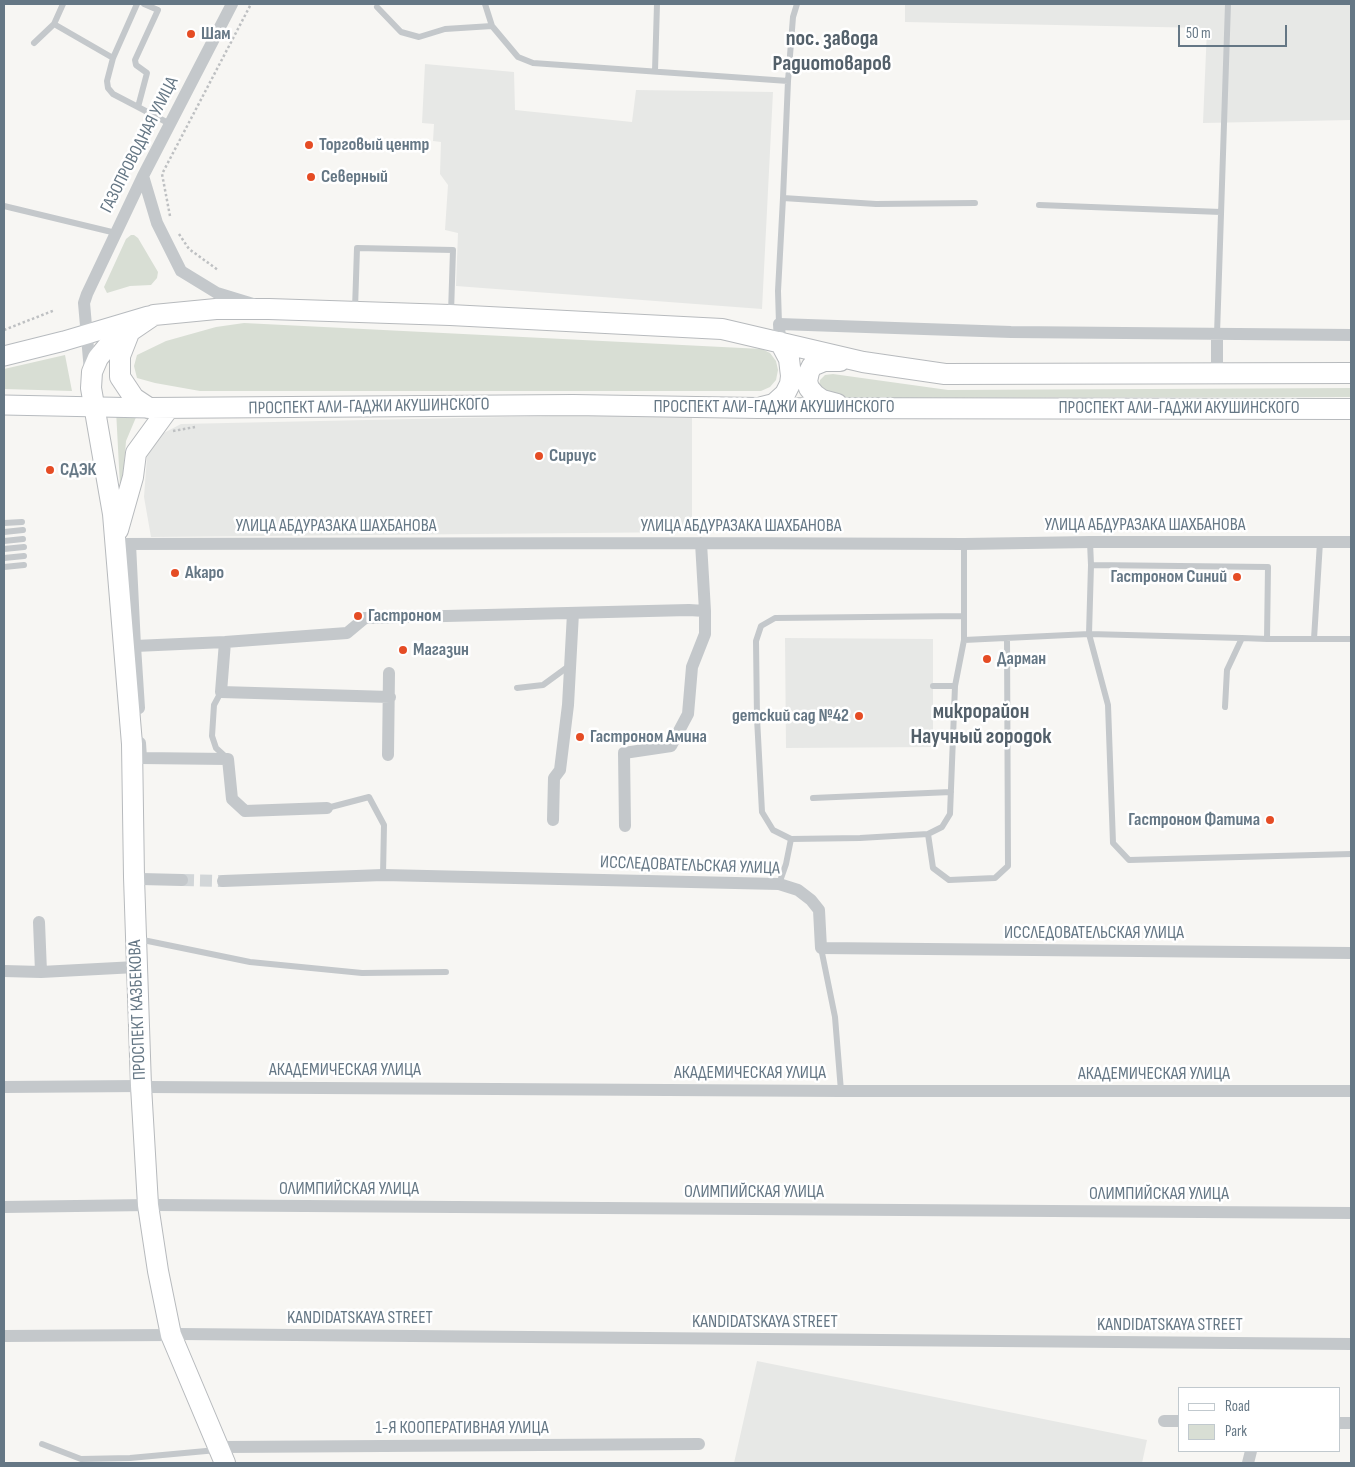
<!DOCTYPE html>
<html>
<head>
<meta charset="utf-8">
<style>
  body { margin:0 }
  #map { position:relative; width:1355px; height:1467px; overflow:hidden; background:#f7f6f3; font-family:"Sofia Sans Condensed",sans-serif }
  canvas { display:block }
  .frame { position:absolute; inset:0; border:5px solid #657785; pointer-events:none }
  .legend { position:absolute; left:1178px; top:1387px; width:162px; height:65px; box-sizing:border-box; background:#fff; border:1px solid #c1c9ce; margin:0; padding:6px 9px; list-style:none; font-size:15px; color:#657785 }
  .legend li { display:flex; align-items:center; gap:10px; height:25px }
  .legend b { width:25px; border:1px solid #c1c9ce }
  .scale { position:absolute; left:1178px; top:25px; width:109px; height:22px; box-sizing:border-box; border:2px solid #657785; border-top:0; padding-left:6px; font-size:15px; line-height:18px; white-space:nowrap; color:#657785; -webkit-text-stroke:4px #fff; paint-order:stroke }
</style>
</head>
<body>
<div id="map">
<canvas width="1355" height="1467"></canvas>
<div class="frame"></div>
<ul class="legend">
<li><b style="height:6px;background:#fff"></b>Road</li>
<li><b style="height:14px;background:#d8ded4"></b>Park</li>
</ul>
<div class="scale">50 m</div>
</div>
<script>
const ctx = document.querySelector('canvas').getContext('2d');
ctx.lineJoin = 'round';
function fillPath(path, color) {
  ctx.fillStyle = color;
  ctx.fill(path, 'evenodd');
}
function toPath(rows) {
  const path = new Path2D();
  for (const r of rows) {
    path.moveTo(r[0], r[1]);
    for (let i = 2; i < r.length; i += 2) path.lineTo(r[i], r[i + 1]);
  }
  return path;
}
function stroke(path, color, width, dash) {
  ctx.strokeStyle = color;
  ctx.lineWidth = width;
  ctx.lineCap = dash ? 'butt' : 'round';
  ctx.setLineDash(dash || []);
  ctx.stroke(path);
}
function label(font, color, halo, rows, align = 'center') {
  ctx.font = font + ' "Sofia Sans Condensed",sans-serif';
  ctx.lineWidth = 5;
  ctx.setLineDash([]);
  ctx.textBaseline = 'middle';
  ctx.strokeStyle = halo;
  ctx.fillStyle = color;
  for (const [text, x, y, turn = 0] of rows) {
    ctx.save();
    ctx.translate(x, y);
    ctx.rotate((+turn || 0) * Math.PI / 180);
    ctx.textAlign = isNaN(turn) ? turn : align;
    if (halo) ctx.strokeText(text, 0, 0);
    ctx.fillText(text, 0, 0);
    ctx.restore();
  }
}
const built = toPath([
  [905,4,1351,4,1351,120,1203,123,1207,28,905,22],
  [425,64,514,72,515,110,632,122,636,90,773,92,762,309,456,286,458,233,445,230,448,185,440,174,441,142,433,141,434,124,422,123],
  [692,413,692,532,151,537,144,497,147,457,156,437,181,424],
  [785,638,933,639,933,747,786,748],
  [757,1361,1147,1440,1142,1463,734,1463]
]);
const green = toPath([
  [131,235,134,235,138,238,158,272,157,278,151,285,130,286,107,293,104,287,126,239],
  [244,323,762,349,770,353,776,361,778,370,776,380,770,387,761,391,200,391,155,383,137,378,134,366,137,355,166,341,216,327],
  [65,355,72,391,4,389,4,369],
  [833,374,948,390,1351,388,1351,397,837,398,819,386,820,380,825,375],
  [116,410,137,415,126,441,121,505]
]);
const minorTunnel = toPath([
  [182,880,223,881]
]);
const path = toPath([
  [170,216,162,174,251,4],
  [179,234,189,249,218,270],
  [4,330,55,310],
  [173,431,195,427]
]);
const service = toPath([
  [63,4,54,24,113,58],
  [137,4,113,58,107,81,108,88,113,94,138,107],
  [144,4,158,10,135,60,136,65,147,73,138,107,170,124],
  [485,4,492,26,518,57,533,63,788,81],
  [377,7,401,32,419,37,445,29,492,26],
  [34,43,54,24],
  [655,71,657,4],
  [783,198,876,204,975,203],
  [1039,205,1221,212],
  [4,206,116,233],
  [355,309,357,248,453,250,451,313],
  [779,324,778,291,783,198,788,81,793,17,797,4],
  [1217,334,1228,4],
  [4,523,22,522],
  [4,532,23,530],
  [4,541,23,539],
  [1090,542,1091,565],
  [1320,542,1314,639,1351,639],
  [4,549,24,547],
  [4,558,24,556],
  [4,567,24,565],
  [964,616,775,618,761,626,756,641,757,718,762,812,773,830,791,839,860,838,928,834,942,827,950,814,955,686,964,640,964,544],
  [1267,639,1268,567,1091,565,1089,634,1242,638,1267,639,1314,639],
  [964,640,1089,634,1108,705,1113,843,1129,860,1351,854],
  [933,686,955,686],
  [517,688,543,685,569,666],
  [221,692,214,705,212,736,216,748,227,758],
  [1225,707,1227,670,1242,638],
  [813,798,951,792],
  [327,808,369,797,384,825,383,875],
  [928,834,933,868,949,880,995,878,1008,866,1007,638],
  [779,884,786,864,791,839],
  [143,940,250,962,362,973,446,972],
  [821,948,835,1017,841,1091],
  [42,1444,81,1459,130,1458,217,1450]
]);
const minor = toPath([
  [143,176,157,223,181,271,217,293,253,304],
  [1217,334,1217,372],
  [780,342,779,324,1011,332,1351,335],
  [90,371,84,303,87,294,143,176,232,4],
  [114,544,701,543,964,544,1090,542,1351,542],
  [130,544,135,646,225,642,347,633,365,618,689,610,705,611],
  [225,642,221,692,390,697],
  [135,646,139,708],
  [140,743,141,758,228,759,232,799,245,811,327,808],
  [388,755,389,673],
  [553,820,554,778,560,770,568,705,573,613],
  [625,826,624,753,671,746,688,714,692,667,705,634,705,611,701,543],
  [141,879,182,880],
  [223,881,383,875,779,884,798,890,811,900,819,910,821,948,1351,953],
  [39,922,41,972],
  [4,971,41,972,136,967],
  [4,1087,141,1086],
  [148,1087,841,1091,1351,1091],
  [156,1205,1351,1213],
  [4,1207,148,1205],
  [178,1334,1351,1344],
  [4,1336,171,1335],
  [1164,1421,1179,1421],
  [1339,1423,1351,1423],
  [225,1447,699,1444],
  [1248,1463,1251,1451]
]);
const primary = toPath([
  [4,356,64,341,148,316],
  [4,405,149,408]
]);
const trunk = toPath([
  [129,333,120,356,120,377,134,398,149,408,573,405,758,408,1351,409],
  [837,404,822,400,815,395,809,388,807,381,809,372,812,366,824,361,840,361],
  [762,407,774,404,785,394,790,384,791,376,789,359,780,342],
  [118,530,133,477,136,453,168,409],
  [225,1463,171,1335,158,1271,148,1205,141,1086,134,877,132,744,113,514,91,388,92,372,98,358,107,347,154,315,216,309,269,309,450,315,722,329,863,362,945,374,1351,373]
]);
const markers = [
  [191,34,5,"#e54c24"],
  [309,145,5,"#e54c24"],
  [311,177,5,"#e54c24"],
  [539,456,5,"#e54c24"],
  [50,470,5,"#e54c24"],
  [175,573,5,"#e54c24"],
  [1237,577,5,"#e54c24"],
  [358,616,5,"#e54c24"],
  [403,650,5,"#e54c24"],
  [987,659,5,"#e54c24"],
  [859,716,5,"#e54c24"],
  [580,737,5,"#e54c24"],
  [1270,820,5,"#e54c24"]
];
const poiNames = [
  ["Шам",201,34],
  ["Торговый центр",319,145],
  ["Северный",321,177],
  ["Сириус",549,456],
  ["СДЭК",60,470],
  ["Акаро",185,573],
  ["Гастроном Синий",1227,577,"right"],
  ["Гастроном",368,616],
  ["Магазин",413,650],
  ["Дарман",997,659],
  ["детский сад №42",849,716,"right"],
  ["Гастроном Амина",590,737],
  ["Гастроном Фатима",1260,820,"right"]
];
const streetNames = [
  ["ГАЗОПРОВОДНАЯ УЛИЦА",140,145,-63],
  ["ПРОСПЕКТ АЛИ-ГАДЖИ АКУШИНСКОГО",369,407,-1],
  ["ПРОСПЕКТ АЛИ-ГАДЖИ АКУШИНСКОГО",774,407],
  ["ПРОСПЕКТ АЛИ-ГАДЖИ АКУШИНСКОГО",1179,408],
  ["УЛИЦА АБДУРАЗАКА ШАХБАНОВА",1145,525],
  ["УЛИЦА АБДУРАЗАКА ШАХБАНОВА",336,526],
  ["УЛИЦА АБДУРАЗАКА ШАХБАНОВА",741,526],
  ["ИССЛЕДОВАТЕЛЬСКАЯ УЛИЦА",690,866,2],
  ["ИССЛЕДОВАТЕЛЬСКАЯ УЛИЦА",1094,933],
  ["ПРОСПЕКТ КАЗБЕКОВА",138,1010,-92],
  ["АКАДЕМИЧЕСКАЯ УЛИЦА",345,1070],
  ["АКАДЕМИЧЕСКАЯ УЛИЦА",750,1073],
  ["АКАДЕМИЧЕСКАЯ УЛИЦА",1154,1074],
  ["ОЛИМПИЙСКАЯ УЛИЦА",349,1189],
  ["ОЛИМПИЙСКАЯ УЛИЦА",754,1192],
  ["ОЛИМПИЙСКАЯ УЛИЦА",1159,1194],
  ["KANDIDATSKAYA STREET",360,1318],
  ["KANDIDATSKAYA STREET",765,1322],
  ["KANDIDATSKAYA STREET",1170,1325],
  ["1-Я КООПЕРАТИВНАЯ УЛИЦА",462,1428]
];
const districtNames = [
  ["пос. завода",832,39],
  ["Радиотоваров",832,64],
  ["микрорайон",981,712],
  ["Научный городок",981,737]
];
fillPath(built, '#e7e8e6');
fillPath(green, '#d8ded4');
stroke(minorTunnel, '#d2d6d8', 12, [12, 6]);
stroke(primary, '#b7bbbf', 21);
stroke(trunk, '#b7babd', 22);
stroke(path, '#bec0c2', 2.5, [2.5, 2.5]);
stroke(service, '#c4c8cb', 6);
stroke(minor, '#c4c8cb', 12);
stroke(primary, '#fff', 19);
stroke(trunk, '#fff', 20);
for (const [x, y, r, color] of markers) {
  const dot = new Path2D();
  dot.arc(x, y, r, 0, 2 * Math.PI);
  ctx.fillStyle = color;
  ctx.fill(dot);
  stroke(dot, '#fff', 2);
}
label('bold 18px', '#657785', '#fff', poiNames, 'left');
label('18px', '#657785', '#fff', streetNames);
label('bold 22px', '#53606a', '#fff', districtNames);
</script>
</body>
</html>
